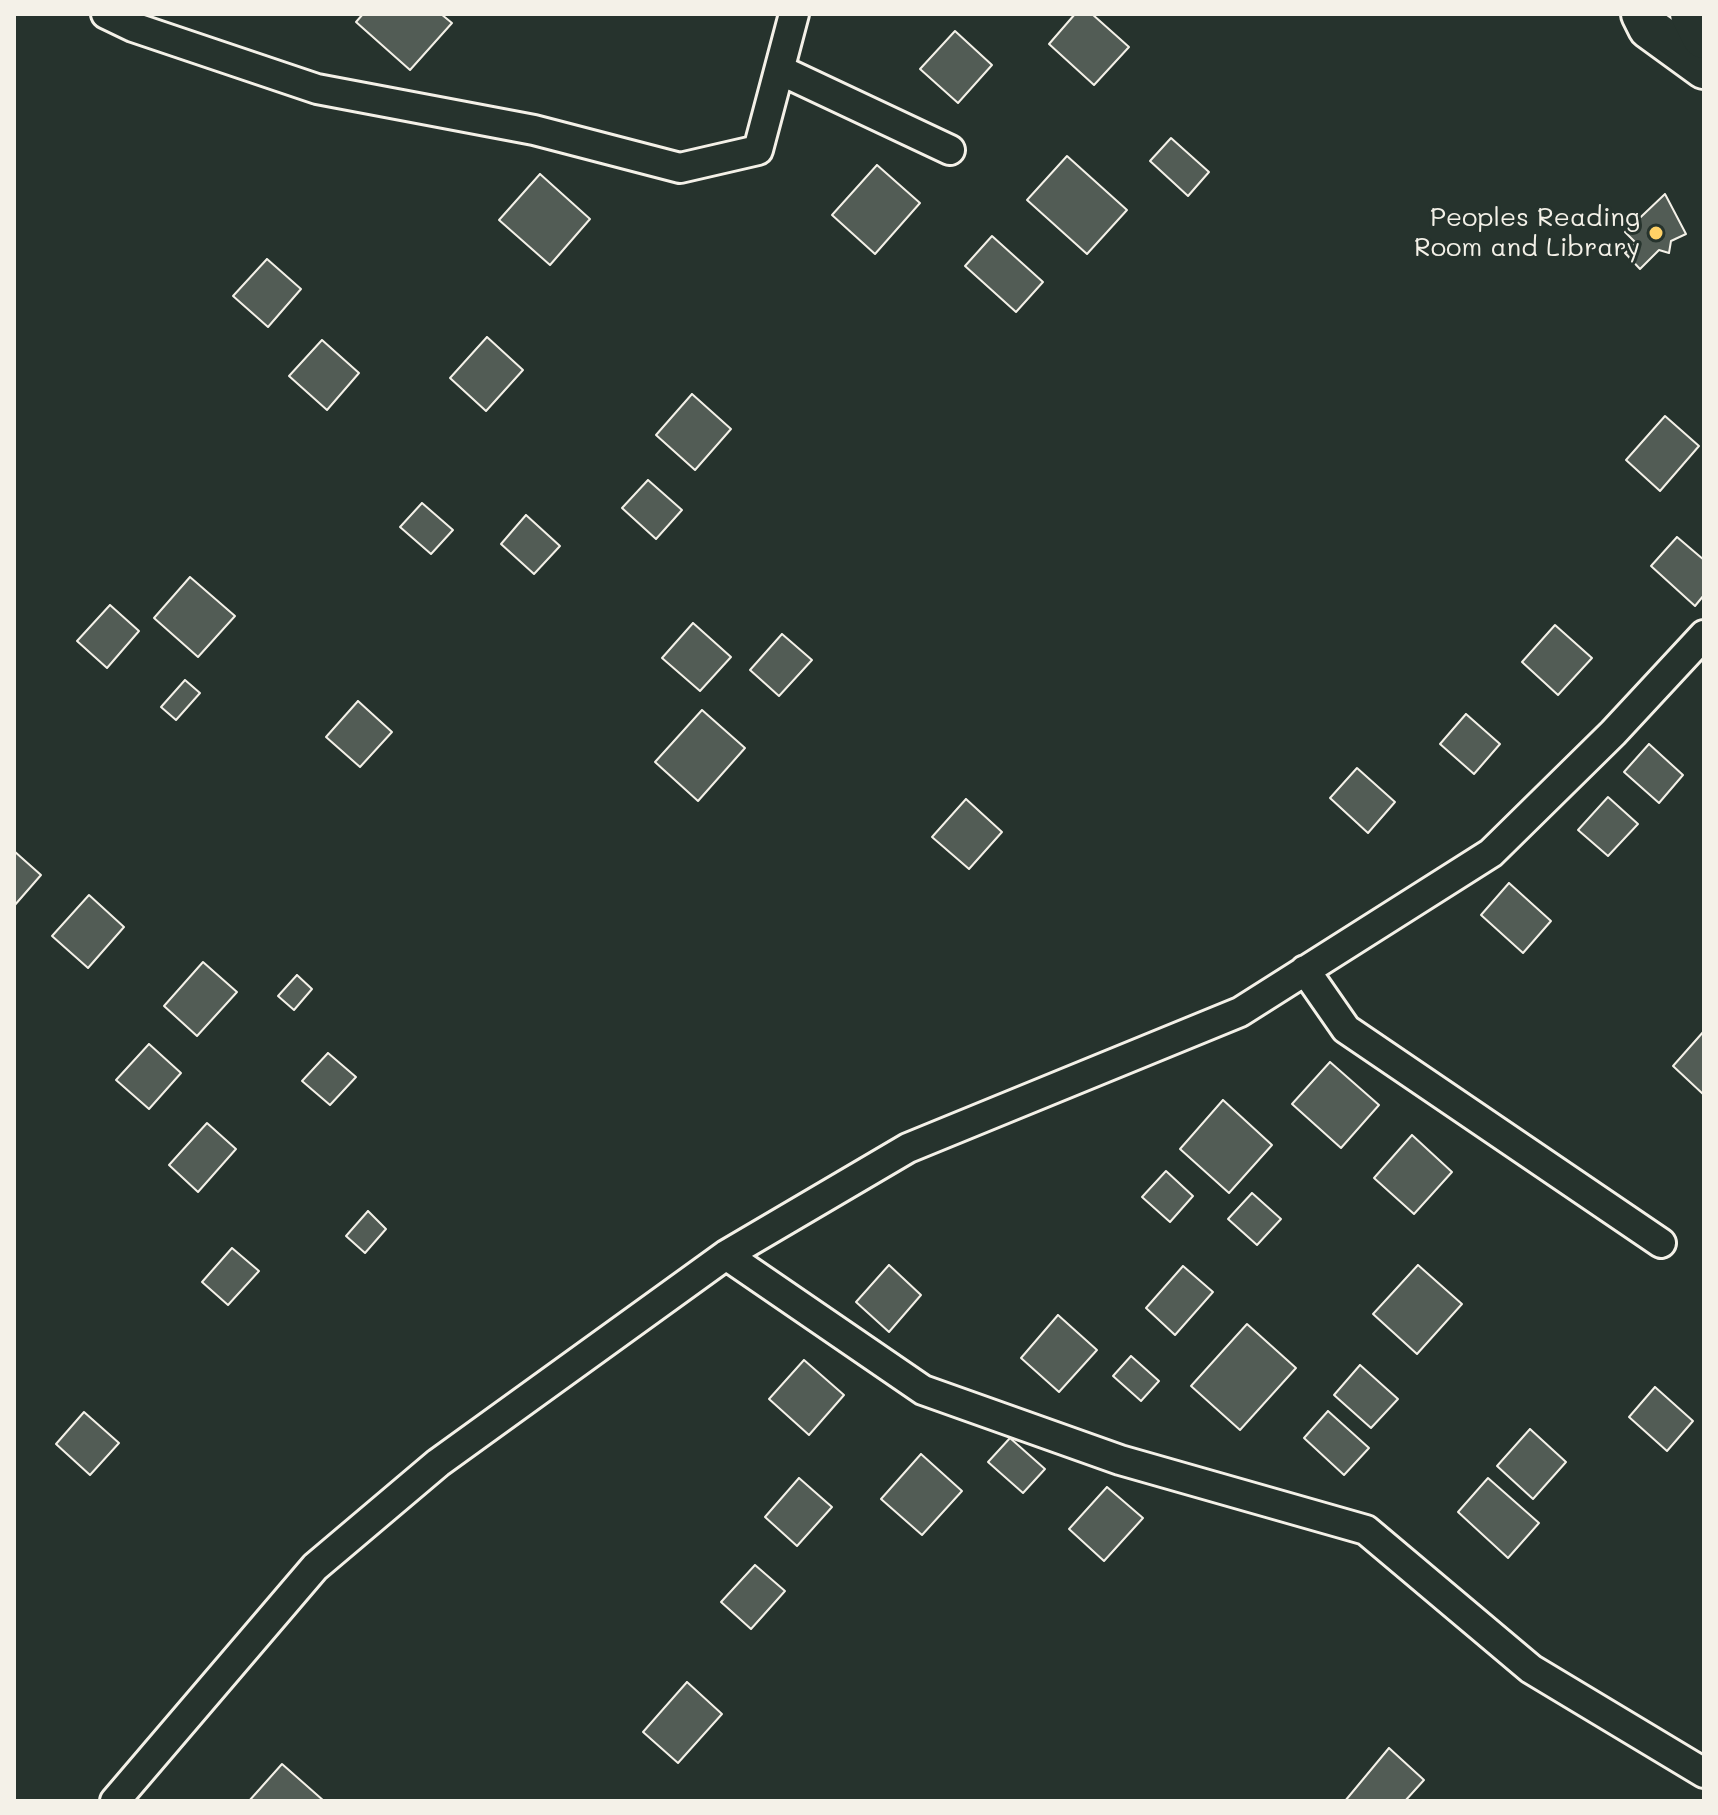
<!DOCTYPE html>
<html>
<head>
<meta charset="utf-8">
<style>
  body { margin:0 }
  #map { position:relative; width:1718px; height:1815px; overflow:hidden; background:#26332d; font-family:Mali,sans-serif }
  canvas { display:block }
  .frame { position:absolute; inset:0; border:16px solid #f4f1e8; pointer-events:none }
</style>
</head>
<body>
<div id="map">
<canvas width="1718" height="1815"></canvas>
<div class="frame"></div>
</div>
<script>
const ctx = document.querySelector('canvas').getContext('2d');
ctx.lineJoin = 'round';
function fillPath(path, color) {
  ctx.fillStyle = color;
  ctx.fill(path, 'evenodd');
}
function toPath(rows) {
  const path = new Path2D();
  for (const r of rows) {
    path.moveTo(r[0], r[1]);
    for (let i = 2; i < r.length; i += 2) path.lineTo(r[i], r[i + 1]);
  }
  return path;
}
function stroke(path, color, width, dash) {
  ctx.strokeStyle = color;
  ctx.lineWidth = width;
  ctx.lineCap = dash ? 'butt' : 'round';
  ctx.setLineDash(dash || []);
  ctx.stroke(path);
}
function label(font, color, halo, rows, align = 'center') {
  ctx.font = font + ' Mali,sans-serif';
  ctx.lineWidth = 6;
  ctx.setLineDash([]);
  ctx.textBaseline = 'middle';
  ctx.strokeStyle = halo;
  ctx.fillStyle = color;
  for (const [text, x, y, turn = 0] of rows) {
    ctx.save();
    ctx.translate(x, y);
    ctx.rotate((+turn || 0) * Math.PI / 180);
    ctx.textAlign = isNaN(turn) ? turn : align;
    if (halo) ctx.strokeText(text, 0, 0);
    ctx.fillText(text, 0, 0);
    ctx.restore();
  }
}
const building = toPath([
  [363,14,441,14,452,23,410,70,356,22,363,14],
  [1075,14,1092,14,1129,47,1094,85,1049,44,1075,14],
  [955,31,992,65,958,103,920,69,955,31],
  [1171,138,1209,172,1188,196,1150,161,1171,138],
  [1067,156,1127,210,1087,254,1027,200,1067,156],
  [877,165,920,203,875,254,832,215,877,165],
  [540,174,590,219,550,265,499,220,540,174],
  [1665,194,1686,234,1671,241,1669,253,1659,250,1640,269,1625,253,1636,243,1625,232,1665,194],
  [992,236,1043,282,1016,312,965,266,992,236],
  [267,259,301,289,268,327,233,296,267,259],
  [487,337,523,370,486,411,450,378,487,337],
  [322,340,359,373,327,410,289,376,322,340],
  [692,394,731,429,695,470,656,435,692,394],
  [1665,416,1699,446,1660,491,1626,460,1665,416],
  [648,480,682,510,656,539,622,508,648,480],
  [422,503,453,530,431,554,400,527,422,503],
  [526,515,560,546,534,574,501,544,526,515],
  [1677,537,1704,560,1704,595,1695,606,1651,566,1677,537],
  [190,577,235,616,198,657,154,618,190,577],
  [110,605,139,631,107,668,77,641,110,605],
  [693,623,731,657,700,691,662,658,693,623],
  [1555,625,1592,658,1558,695,1522,662,1555,625],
  [782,634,812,660,779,696,750,670,782,634],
  [185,680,200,693,176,720,161,707,185,680],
  [358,701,392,732,360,767,326,737,358,701],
  [702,710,745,748,698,801,655,762,702,710],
  [1466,714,1500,744,1474,774,1440,744,1466,714],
  [1649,744,1683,775,1659,803,1624,772,1649,744],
  [1357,768,1395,802,1368,833,1330,798,1357,768],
  [1608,797,1638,824,1608,856,1578,830,1608,797],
  [966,799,1002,832,969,869,932,837,966,799],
  [14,851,41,875,14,906,14,851],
  [1509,883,1551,921,1523,953,1481,915,1509,883],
  [89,895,124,927,88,968,52,936,89,895],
  [203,962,237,992,197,1036,164,1006,203,962],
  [297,975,312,989,294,1010,278,996,297,975],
  [1704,1031,1704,1095,1673,1066,1704,1031],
  [149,1044,181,1073,149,1109,116,1080,149,1044],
  [328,1053,356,1077,330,1105,302,1081,328,1053],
  [1330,1062,1379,1105,1341,1148,1292,1104,1330,1062],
  [1223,1100,1272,1145,1229,1193,1180,1149,1223,1100],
  [207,1123,236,1149,198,1192,169,1165,207,1123],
  [1412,1135,1452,1172,1414,1214,1374,1178,1412,1135],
  [1166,1171,1193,1196,1170,1222,1142,1197,1166,1171],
  [1252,1193,1281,1219,1257,1245,1228,1219,1252,1193],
  [368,1211,386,1229,365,1253,346,1236,368,1211],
  [232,1248,259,1271,228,1305,202,1282,232,1248],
  [889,1265,921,1295,889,1332,856,1302,889,1265],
  [1418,1265,1462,1304,1417,1354,1373,1314,1418,1265],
  [1183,1266,1213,1292,1175,1335,1146,1308,1183,1266],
  [1058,1315,1097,1350,1059,1392,1021,1358,1058,1315],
  [1247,1324,1296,1368,1240,1430,1191,1386,1247,1324],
  [1131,1356,1159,1381,1141,1401,1113,1376,1131,1356],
  [804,1360,844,1395,809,1435,769,1399,804,1360],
  [1360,1365,1398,1399,1371,1428,1334,1395,1360,1365],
  [1655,1387,1693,1421,1667,1451,1629,1417,1655,1387],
  [1328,1411,1369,1448,1344,1475,1304,1438,1328,1411],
  [84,1412,119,1443,90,1475,56,1444,84,1412],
  [1530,1429,1566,1462,1533,1499,1497,1466,1530,1429],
  [1010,1438,1045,1469,1023,1493,988,1462,1010,1438],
  [921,1454,962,1491,922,1535,881,1499,921,1454],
  [799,1478,832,1507,797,1546,765,1517,799,1478],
  [1488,1478,1539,1523,1508,1558,1458,1512,1488,1478],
  [1107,1487,1143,1518,1104,1561,1069,1529,1107,1487],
  [755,1565,785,1591,751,1629,721,1602,755,1565],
  [687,1682,722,1714,678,1763,643,1732,687,1682],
  [1389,1748,1424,1780,1405,1801,1345,1801,1389,1748],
  [282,1764,324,1801,249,1801,282,1764]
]);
const street = toPath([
  [106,14,133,27,317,89,534,130,680,168,758,150,794,14],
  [780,70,950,150],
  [1305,970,1346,1029,1661,1243],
  [726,1255,923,1390,1120,1460,1366,1530,1531,1669,1704,1773],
  [115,1801,315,1567,438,1463,726,1255,908,1148,1240,1012,1491,853,1613,733,1704,635]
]);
const secondary = toPath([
  [1642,14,1649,28,1704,68]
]);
const highway = toPath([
  [1693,14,1704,36]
]);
const markers = [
  [1656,233,8,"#ffd166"]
];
const poiNames = [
  ["Peoples Reading",1640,218],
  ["Room and Library",1640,248]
];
fillPath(building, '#525c55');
stroke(building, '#f4f1e8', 2);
stroke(street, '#f4f1e8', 34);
stroke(secondary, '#f4f1e8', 46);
stroke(highway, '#f4f1e8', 50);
stroke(street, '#26332d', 28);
stroke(secondary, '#26332d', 40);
stroke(highway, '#26332d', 44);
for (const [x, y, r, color] of markers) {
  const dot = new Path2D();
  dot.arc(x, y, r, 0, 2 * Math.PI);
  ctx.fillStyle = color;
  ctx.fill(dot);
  stroke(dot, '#26332d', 3);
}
label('26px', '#f4f1e8', '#26332d', poiNames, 'right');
</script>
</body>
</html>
